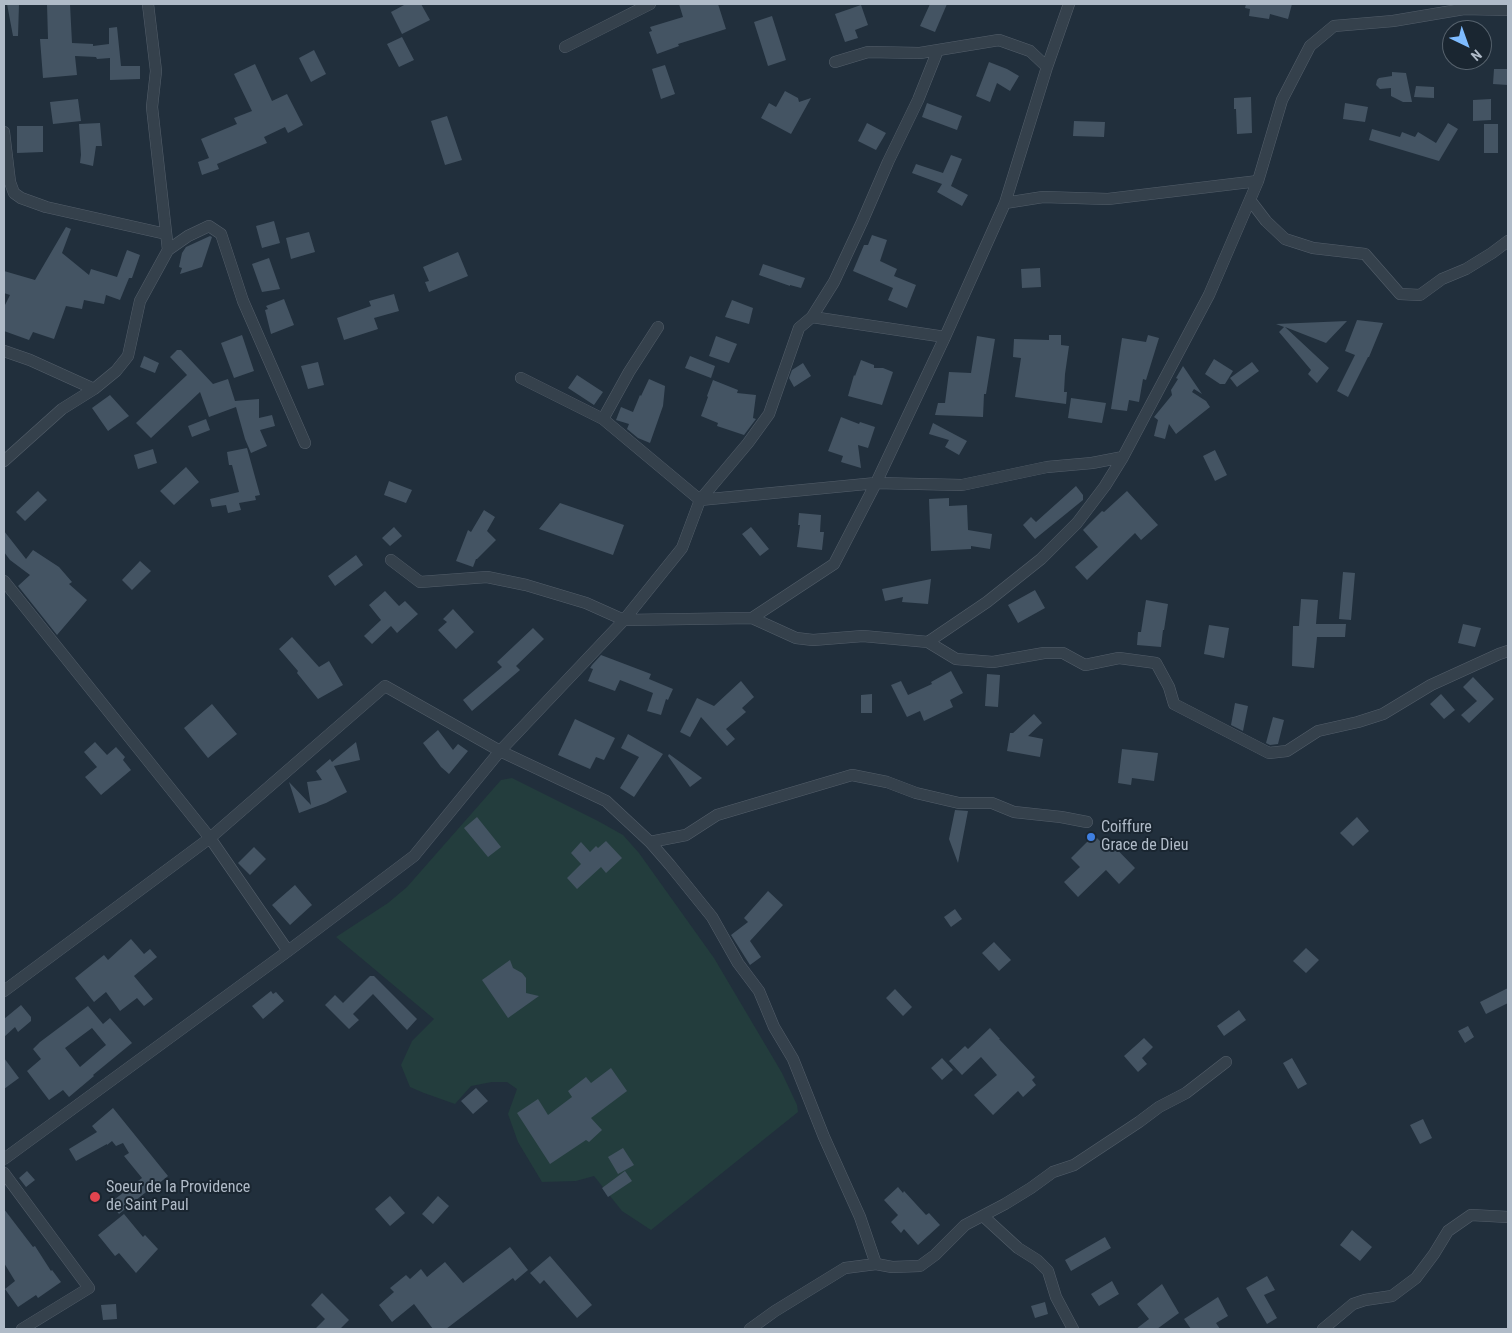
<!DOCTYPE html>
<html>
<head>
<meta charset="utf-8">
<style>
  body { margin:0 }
  #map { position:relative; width:1512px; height:1333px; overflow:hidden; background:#212f3c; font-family:"Roboto Condensed",sans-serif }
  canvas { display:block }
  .frame { position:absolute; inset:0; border:5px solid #b0bbc8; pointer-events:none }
  .north { position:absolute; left:1442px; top:20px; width:50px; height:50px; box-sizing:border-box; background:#1a2631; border:1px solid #56626d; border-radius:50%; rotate:138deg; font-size:14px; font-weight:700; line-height:20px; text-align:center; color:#b0bbc8 }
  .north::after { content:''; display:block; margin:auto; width:18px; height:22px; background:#7ebbff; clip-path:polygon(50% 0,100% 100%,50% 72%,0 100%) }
</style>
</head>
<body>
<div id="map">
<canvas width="1512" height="1333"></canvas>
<div class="frame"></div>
<div class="north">N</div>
</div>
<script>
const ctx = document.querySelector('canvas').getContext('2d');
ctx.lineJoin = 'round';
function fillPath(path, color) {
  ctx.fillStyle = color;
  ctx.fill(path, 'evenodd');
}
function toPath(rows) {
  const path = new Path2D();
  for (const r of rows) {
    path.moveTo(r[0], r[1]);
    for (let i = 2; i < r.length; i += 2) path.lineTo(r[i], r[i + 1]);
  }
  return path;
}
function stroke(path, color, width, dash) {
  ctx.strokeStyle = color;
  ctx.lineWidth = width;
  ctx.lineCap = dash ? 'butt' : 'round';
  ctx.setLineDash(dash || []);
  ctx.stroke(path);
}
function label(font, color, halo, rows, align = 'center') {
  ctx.font = font + ' "Roboto Condensed",sans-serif';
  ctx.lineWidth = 4;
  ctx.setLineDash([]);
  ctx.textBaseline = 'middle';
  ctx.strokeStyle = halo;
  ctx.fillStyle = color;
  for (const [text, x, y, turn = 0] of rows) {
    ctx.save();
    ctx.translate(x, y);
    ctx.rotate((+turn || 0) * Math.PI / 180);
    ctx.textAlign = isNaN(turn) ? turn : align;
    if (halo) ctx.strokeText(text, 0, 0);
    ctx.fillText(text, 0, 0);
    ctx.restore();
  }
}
const green = toPath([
  [512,778,598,821,623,835,639,853,714,958,782,1073,797,1105,798,1112,651,1230,622,1211,594,1176,576,1181,542,1182,518,1142,508,1114,517,1089,507,1082,492,1082,471,1086,455,1104,424,1093,410,1087,401,1065,412,1041,434,1019,336,937,388,903,407,887,501,780]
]);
const building = toPath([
  [7,4,19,4,18,36,13,36],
  [47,4,70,4,72,43,93,44,93,46,109,44,109,28,117,27,121,66,140,66,140,79,110,80,110,58,97,59,96,57,75,56,77,75,43,78,40,39,48,39],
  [406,4,421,4,430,20,402,34,391,12],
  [679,4,718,4,726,29,678,44,679,46,657,54,649,32,652,31,650,27,683,17],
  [930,4,947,4,935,32,920,26],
  [1246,4,1292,4,1288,19,1270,14,1269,19,1249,16,1250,9,1245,8],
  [861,5,868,25,855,30,858,38,845,42,835,14],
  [772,16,786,60,768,66,754,22],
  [402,37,414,60,399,67,387,44],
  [314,50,326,74,311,82,299,58],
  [989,62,1007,69,1019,76,1010,91,997,83,990,102,976,96],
  [255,64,272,101,287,94,303,125,288,133,285,127,264,137,267,143,217,164,219,169,202,175,198,162,209,158,201,139,237,124,234,118,252,111,234,74],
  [665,65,675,94,661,99,652,69],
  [1494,69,1508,69,1508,85,1493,84],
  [1392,72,1406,73,1412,102,1403,102,1391,96,1391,88,1380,89,1376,85,1377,80,1379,78,1392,76],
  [1416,86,1434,87,1434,98,1414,97],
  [785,91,798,98,799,102,811,98,791,134,761,118,769,103,776,107],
  [1251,97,1252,133,1237,134,1236,109,1234,109,1234,98],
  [78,99,81,121,53,124,50,102],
  [1491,99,1491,120,1473,121,1473,100],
  [927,103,962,116,957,130,922,117],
  [1345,103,1368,107,1365,122,1343,119],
  [447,116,462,160,445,165,431,121],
  [1074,121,1105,122,1104,137,1073,136],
  [100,123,102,146,96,146,93,166,80,163,81,155,79,124],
  [867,123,886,133,876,150,858,141],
  [1448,123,1458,129,1439,161,1369,140,1372,129,1400,137,1402,132,1415,137,1418,132,1436,143],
  [1484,124,1498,124,1498,153,1484,153],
  [17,126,43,126,43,152,17,153],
  [951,155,962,159,951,186,968,195,962,206,937,192,942,184,912,173,916,164,943,173],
  [274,221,280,243,262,248,256,226],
  [66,227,71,229,62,253,89,275,91,269,117,277,127,250,140,255,132,278,129,278,120,300,106,295,104,304,84,300,82,309,66,306,54,339,33,332,29,340,4,331,4,307,10,295,4,293,4,271,35,280],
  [309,232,315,252,291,259,286,238],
  [872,235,887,240,880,261,897,269,894,276,916,285,907,308,888,300,893,288,853,271,864,245,868,245],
  [210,236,212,237,202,267,180,274,182,268,179,267,182,253,186,247],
  [458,252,468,276,429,292,425,282,429,281,423,267],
  [269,258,280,289,262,292,252,264],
  [763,264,805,278,801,288,790,285,790,286,759,275],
  [1040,268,1041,287,1022,288,1021,269],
  [394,294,399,311,374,318,378,329,344,340,337,318,371,306,369,301],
  [284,299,294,325,271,334,265,310,268,309,266,306],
  [732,300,753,308,749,324,725,317],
  [1357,320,1383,323,1369,357,1368,357,1348,397,1337,391,1355,355,1345,351],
  [1347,321,1326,343,1285,327,1329,368,1317,383,1308,374,1311,370,1279,332,1284,327,1276,324],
  [242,335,254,371,234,378,221,343],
  [1049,335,1061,335,1061,345,1069,346,1065,374,1064,392,1067,392,1066,404,1015,397,1021,358,1013,357,1014,339,1049,340],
  [1148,335,1159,338,1146,380,1143,379,1139,402,1129,400,1127,411,1111,409,1122,338,1146,342],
  [716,336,737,344,729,363,709,356],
  [977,336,995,339,986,394,984,394,983,417,935,415,938,403,945,403,949,372,971,373],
  [177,350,181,350,213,384,228,379,235,401,259,399,259,418,272,415,275,426,260,430,267,446,251,453,245,439,236,407,209,417,200,392,151,438,136,423,187,375,170,357],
  [144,356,159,363,155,373,140,367],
  [690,356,715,366,711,378,685,368],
  [1214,359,1233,371,1225,384,1220,384,1205,374],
  [861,360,874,365,874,368,883,368,893,372,882,405,848,396,854,375,855,376],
  [318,362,324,385,308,389,301,366],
  [1252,362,1259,371,1237,387,1230,378],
  [803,363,811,376,794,387,789,378,792,370],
  [1183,366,1202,394,1194,389,1192,392,1206,401,1210,407,1176,434,1169,424,1165,439,1154,436,1158,420,1154,417,1172,395,1171,390,1178,379,1176,378],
  [577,375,603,392,594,405,568,388],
  [649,379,665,386,663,406,650,443,638,438,627,429,629,424,616,420,621,407,633,412,640,395,641,396],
  [713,380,738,390,737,393,756,395,753,418,756,419,744,435,717,426,718,423,701,416,708,397,707,396],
  [110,395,129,416,108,431,92,408],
  [1071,398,1106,403,1102,423,1068,418],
  [841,417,859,424,860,422,875,427,868,448,858,445,861,468,841,462,843,456,828,451],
  [206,419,210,430,192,437,188,426],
  [933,423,967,441,959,455,945,447,949,440,929,434],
  [247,448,260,495,255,496,256,500,239,503,241,510,228,513,226,505,212,507,210,499,239,492,232,465,229,465,227,452],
  [153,449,157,463,138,469,134,455],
  [1215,450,1227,475,1215,481,1203,456],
  [186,467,199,482,174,505,160,491],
  [389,481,412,490,406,503,384,495],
  [1076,486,1083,495,1083,500,1035,539,1023,525,1031,517,1036,522],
  [38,491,47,500,25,521,16,512],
  [1127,491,1158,525,1141,540,1135,533,1087,580,1075,567,1098,547,1083,530,1102,511,1104,512],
  [949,498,949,506,967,505,968,530,992,534,990,549,971,546,971,549,931,551,929,499],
  [560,503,624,525,613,555,539,529],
  [484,510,495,517,487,531,496,540,477,559,476,559,473,567,456,561,468,530,471,532],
  [799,513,821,515,820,532,824,532,822,550,797,547,800,525,798,525],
  [394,527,402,536,390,546,382,538],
  [751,527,769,549,760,556,742,534],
  [4,531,26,559,33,550,59,567,72,582,69,584,87,600,57,635,18,586,30,575,10,560,4,552],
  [356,555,363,565,335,586,328,576],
  [140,561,151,571,132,590,122,580],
  [1343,572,1355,573,1351,620,1339,619],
  [931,579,928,604,902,602,903,597,885,601,882,589],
  [1035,590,1045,608,1018,623,1008,605],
  [385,591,399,606,405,601,418,614,397,633,391,626,372,644,364,636,381,620,369,605],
  [1301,599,1318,600,1316,624,1346,624,1345,637,1317,637,1314,668,1292,666,1293,626,1299,626],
  [1146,600,1168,604,1164,630,1163,630,1161,647,1137,645,1138,632,1141,632],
  [453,609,474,632,456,649,438,630,447,622,443,619],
  [1463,624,1481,628,1475,647,1458,643],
  [1209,625,1229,628,1224,658,1204,654],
  [533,628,544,639,516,666,520,670,472,711,463,700,502,667,497,662],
  [292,637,319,667,329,661,343,685,318,699,297,673,298,671,279,649],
  [601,655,651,674,649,679,673,689,668,700,666,699,661,715,647,711,653,693,620,680,615,691,588,681,593,669,590,668,592,665],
  [951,671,963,693,950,700,953,707,924,721,920,711,907,717,891,685,901,681,908,695,932,684,931,682],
  [987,674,1000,675,998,707,985,706],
  [1473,677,1494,699,1469,723,1461,715,1477,701,1463,687],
  [741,681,754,697,742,708,746,712,726,729,735,739,727,746,701,717,690,737,680,732,697,698,714,706],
  [872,694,872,713,861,713,861,695],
  [1441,694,1455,710,1444,719,1430,704],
  [1235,703,1248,706,1243,731,1231,725],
  [212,704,237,734,208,758,184,728],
  [1034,714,1042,723,1028,736,1043,739,1040,757,1007,751,1010,733,1013,733],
  [1273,717,1284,720,1278,744,1270,745,1266,743],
  [575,719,615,738,604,760,596,757,590,769,558,755],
  [438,730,453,750,458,744,468,751,449,774,441,767,423,743],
  [628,734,663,754,634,797,620,788,639,757,621,748],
  [95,742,107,755,116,747,125,757,123,760,131,770,101,795,85,777,97,767,84,752],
  [356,742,360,760,334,766,347,792,326,803,299,813,289,782,311,805,307,782,322,780,316,771,330,759,332,762],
  [1122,749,1158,753,1154,781,1132,778,1131,785,1118,783],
  [669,754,702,778,690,787,668,756],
  [955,810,968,811,958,863,949,839],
  [477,817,501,847,488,857,464,828],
  [1357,817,1369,831,1353,846,1340,833],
  [1094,835,1101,842,1106,838,1135,868,1119,884,1106,870,1078,897,1064,882,1080,867,1071,858],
  [606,841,622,858,606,873,601,867,577,889,567,878,581,864,571,853,581,842,590,852,596,846,598,848],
  [254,847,266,859,250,875,238,863],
  [295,885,312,905,290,925,272,905],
  [768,891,783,905,750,941,761,957,750,965,731,935,748,922,744,918],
  [955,909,962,919,951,927,944,917],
  [131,939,144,954,150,949,157,957,134,976,153,999,144,1006,137,998,120,1011,106,992,94,1002,75,978,104,955,108,960],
  [994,942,1011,960,999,971,982,953],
  [1306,948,1319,960,1306,973,1293,961],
  [510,960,513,968,522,973,526,978,526,993,539,996,508,1018,482,980],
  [370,976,374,976,417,1019,407,1030,373,994,353,1014,359,1020,349,1029,325,1005,335,995,343,1003],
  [1508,988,1508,1003,1486,1014,1480,1002],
  [895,989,912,1007,903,1016,886,998],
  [271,991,273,994,276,992,284,1001,263,1019,252,1006],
  [21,1005,31,1017,31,1021,18,1032,15,1027,4,1037,4,1019],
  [88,1006,103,1024,110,1018,132,1043,93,1075,94,1076,69,1097,63,1090,49,1100,27,1071,41,1059,33,1049,40,1042],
  [92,1028,106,1045,80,1067,65,1048],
  [1239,1010,1246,1020,1224,1036,1217,1026],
  [1468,1026,1474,1037,1465,1043,1458,1031],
  [990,1028,1000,1039,999,1039,1035,1077,1032,1080,1036,1085,1023,1097,1018,1091,993,1115,974,1095,997,1075,981,1057,962,1075,949,1061,965,1046,968,1049],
  [1144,1038,1153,1047,1142,1058,1147,1064,1138,1072,1124,1056],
  [4,1058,19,1078,4,1089],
  [942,1058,953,1070,942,1080,931,1068],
  [1292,1058,1307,1084,1298,1089,1283,1063],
  [611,1068,627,1091,591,1118,602,1130,589,1142,586,1140,550,1164,517,1113,538,1099,548,1115,572,1097,568,1091,586,1077,591,1083],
  [476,1088,488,1101,473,1114,461,1101],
  [113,1108,168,1176,152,1189,151,1188,119,1214,110,1203,142,1178,124,1156,129,1153,123,1143,116,1146,112,1141,107,1145,107,1144,76,1161,69,1149,97,1132,92,1126],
  [1423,1119,1432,1138,1420,1144,1410,1125],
  [623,1148,634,1165,618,1174,608,1157],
  [27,1171,35,1180,26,1187,19,1178],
  [625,1171,632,1181,608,1197,602,1188],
  [898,1187,903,1193,904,1191,926,1215,929,1213,940,1225,918,1245,904,1229,901,1233,891,1222,898,1215,884,1200],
  [390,1196,405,1213,390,1226,375,1209],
  [438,1196,449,1206,433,1224,422,1214],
  [4,1209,33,1247,35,1246,51,1271,52,1270,61,1282,38,1298,36,1295,18,1307,5,1289,15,1281,4,1263],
  [124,1214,143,1237,145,1235,158,1249,136,1273,119,1253,115,1256,98,1235],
  [1352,1230,1372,1247,1360,1261,1340,1245],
  [1105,1237,1111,1248,1071,1271,1065,1260],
  [510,1247,528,1270,515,1281,513,1278,446,1329,433,1329,414,1304,392,1322,379,1305,394,1292,390,1288,406,1275,410,1279,421,1269,427,1277,445,1262,463,1283],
  [550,1256,592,1305,577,1318,544,1280,540,1284,530,1273],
  [1267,1276,1275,1290,1264,1295,1277,1318,1267,1324,1246,1288],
  [1112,1281,1119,1294,1099,1306,1091,1294],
  [1162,1284,1179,1313,1157,1329,1136,1329,1149,1319,1137,1304],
  [322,1293,349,1320,340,1329,315,1329,325,1319,311,1305],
  [1218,1297,1228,1316,1216,1323,1220,1329,1191,1329,1184,1319],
  [1045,1302,1048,1314,1035,1318,1031,1306],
  [116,1304,117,1319,103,1320,101,1305]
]);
const street = toPath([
  [565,47,650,4],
  [835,62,868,52,920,53,999,40,1030,51,1047,67],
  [4,132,10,182,14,193,21,198,46,207,166,234],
  [1250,200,1266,221,1285,239,1313,248,1365,254,1400,294,1420,295,1442,279,1466,269,1492,253,1508,241],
  [1005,203,1043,197,1108,199,1258,181],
  [168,250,188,236,209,226,221,234,243,301,305,443],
  [812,317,945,337],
  [4,351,30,360,94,389],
  [521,378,603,419,700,500,876,483,962,485,1047,467,1092,463,1123,457],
  [603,419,629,372,658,327],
  [4,461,62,409,94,389,116,371,128,356,140,301,168,250,152,107,156,71,148,4],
  [391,560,420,582,487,577,526,585,586,603,624,620,752,618,834,564,876,483,945,337,1005,203,1047,67,1069,4],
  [4,581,210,838,385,686,500,751,606,801,650,842,670,865,712,917,738,963,759,991,774,1027,793,1059,824,1137,860,1217,876,1264],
  [752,618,796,638,813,640,863,636,928,642,987,602,1041,559,1077,523,1105,486,1123,457,1209,295,1258,181,1282,100,1310,46,1334,26,1393,21,1464,9,1508,10],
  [928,642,956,659,993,662,1044,653,1063,653,1085,665,1119,658,1156,663,1169,687,1174,704,1269,753,1287,751,1318,731,1358,722,1383,714,1431,685,1499,654,1508,651],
  [650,842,686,835,717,815,852,775,887,782,916,793,959,803,992,803,1014,812,1061,817,1087,822],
  [4,991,210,838,288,951],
  [4,1159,288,951,414,856,500,751,624,620,682,548,700,500,748,443,769,414,799,328,812,317,834,282,862,222,888,162,918,100,938,50],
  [4,1173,89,1288,22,1329],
  [983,1216,1018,1248,1037,1260,1048,1271,1056,1297,1073,1329],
  [750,1329,775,1311,845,1268,876,1264,892,1267,920,1266,935,1255,965,1225,1005,1204,1031,1188,1053,1172,1074,1165,1139,1122,1159,1107,1186,1093,1226,1062],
  [1323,1329,1353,1304,1365,1300,1392,1296,1416,1278,1434,1254,1448,1231,1471,1215,1508,1217]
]);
const markers = [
  [1091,837,5,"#3f7fe0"],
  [95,1197,6,"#e0444e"]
];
const poiNames = [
  ["Coiffure",1101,828],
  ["Grace de Dieu",1101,846],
  ["Soeur de la Providence",106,1188],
  ["de Saint Paul",106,1206]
];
fillPath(green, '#233d3d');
fillPath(building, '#445463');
stroke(street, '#535e6a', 12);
stroke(street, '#35414c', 11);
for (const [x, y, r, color] of markers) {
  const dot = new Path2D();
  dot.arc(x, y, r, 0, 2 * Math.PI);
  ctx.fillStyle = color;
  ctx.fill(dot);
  stroke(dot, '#1a2631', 2);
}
label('16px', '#b0bbc8', '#1a2631', poiNames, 'left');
</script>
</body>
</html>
